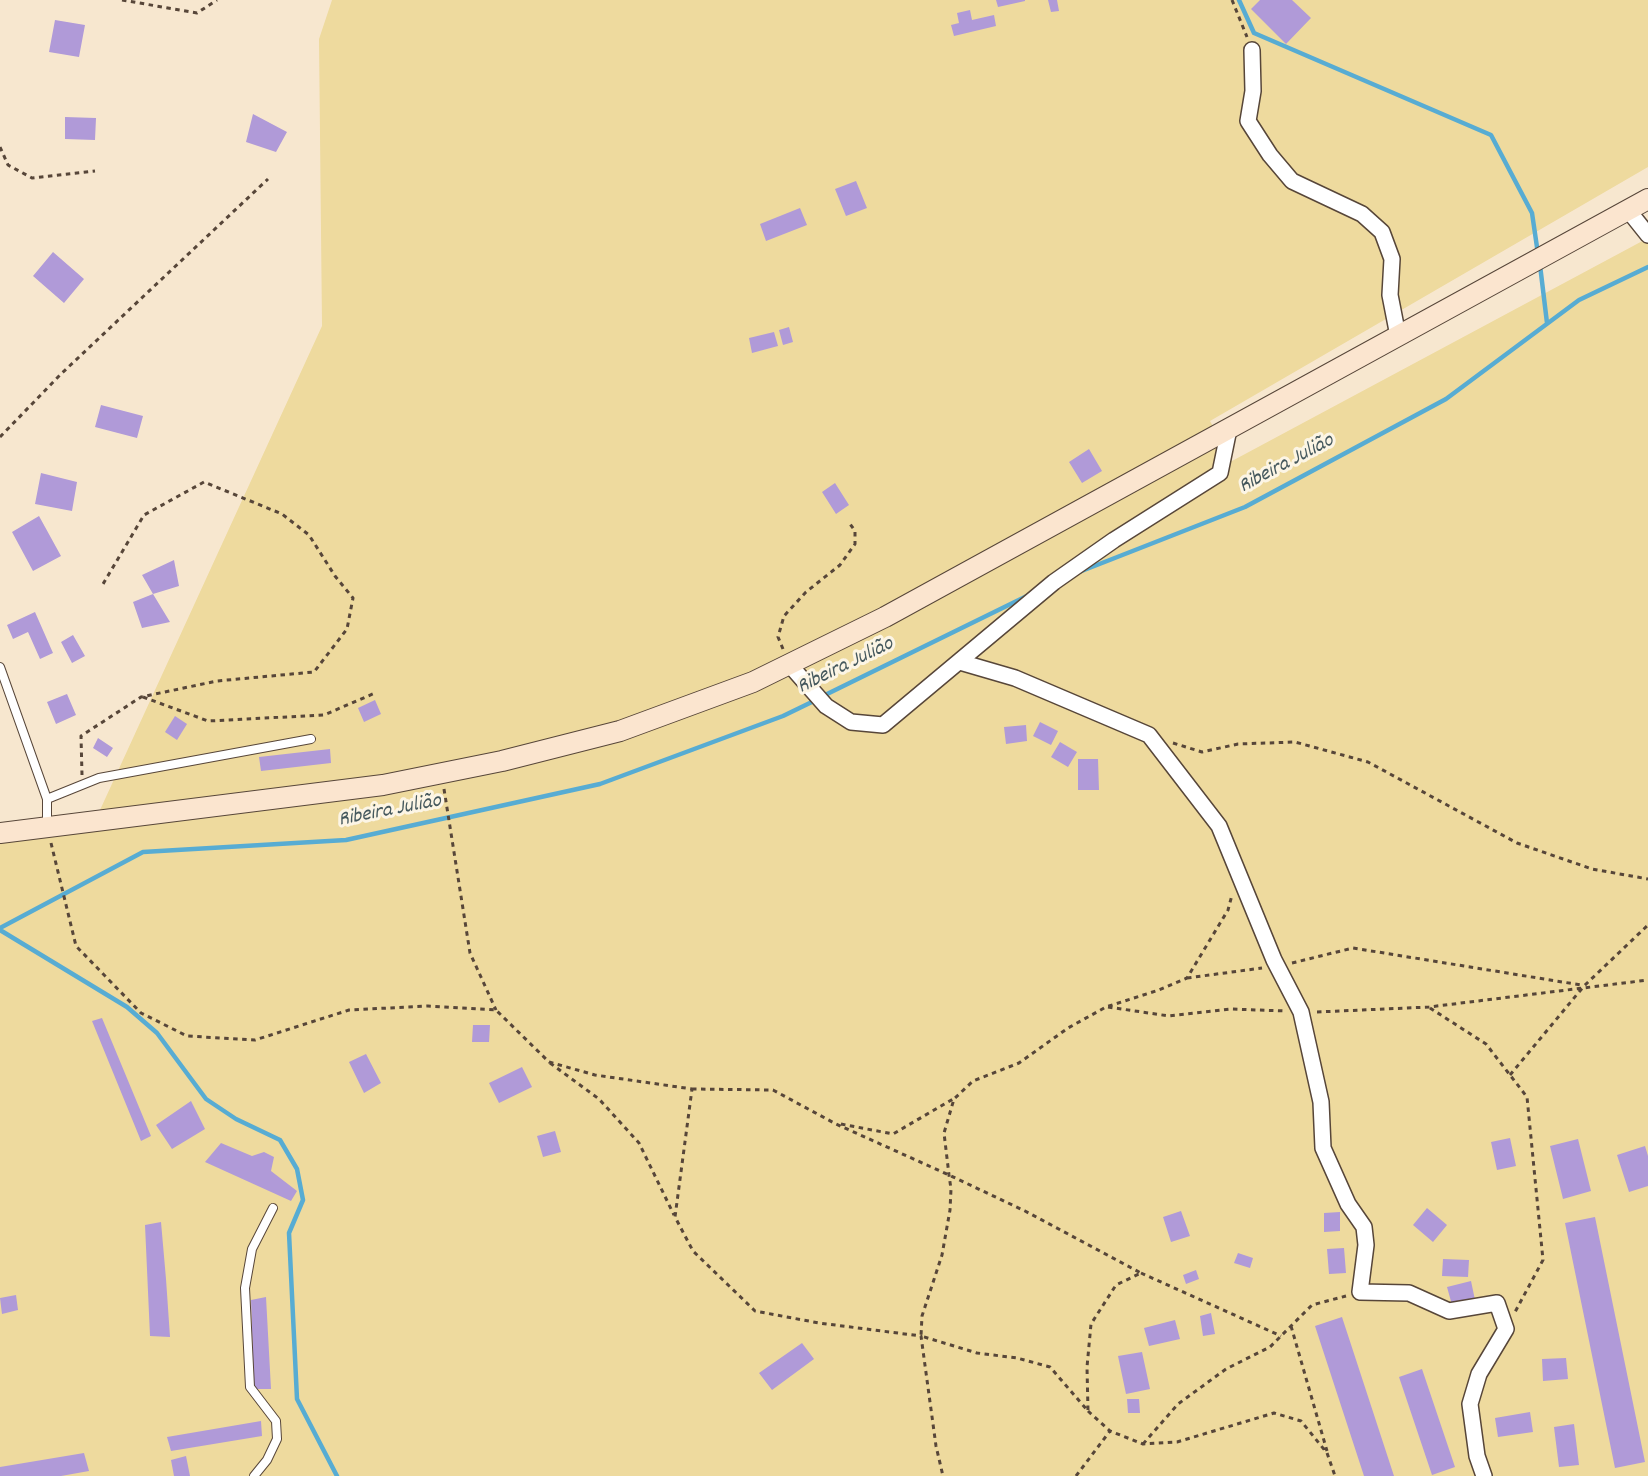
<!DOCTYPE html>
<html>
<head>
<meta charset="utf-8">
<style>
  body { margin:0 }
  canvas { display:block; background:#f7e7cf }
</style>
</head>
<body>
<canvas width="1648" height="1476"></canvas>
<script>
const ctx = document.querySelector('canvas').getContext('2d');
ctx.lineJoin = 'round';
function fillPath(path, color) {
  ctx.fillStyle = color;
  ctx.fill(path, 'evenodd');
}
function toPath(rows) {
  const path = new Path2D();
  for (const r of rows) {
    path.moveTo(r[0], r[1]);
    for (let i = 2; i < r.length; i += 2) path.lineTo(r[i], r[i + 1]);
  }
  return path;
}
function stroke(path, color, width, dash) {
  ctx.strokeStyle = color;
  ctx.lineWidth = width;
  ctx.lineCap = dash ? 'butt' : 'round';
  ctx.setLineDash(dash || []);
  ctx.stroke(path);
}
function label(font, color, halo, rows, align = 'center') {
  ctx.font = font + ' Dekko,sans-serif';
  ctx.lineWidth = 6;
  ctx.setLineDash([]);
  ctx.textBaseline = 'middle';
  ctx.strokeStyle = halo;
  ctx.fillStyle = color;
  for (const [text, x, y, turn = 0] of rows) {
    ctx.save();
    ctx.translate(x, y);
    ctx.rotate((+turn || 0) * Math.PI / 180);
    ctx.textAlign = isNaN(turn) ? turn : align;
    if (halo) ctx.strokeText(text, 0, 0);
    ctx.fillText(text, 0, 0);
    ctx.restore();
  }
}
const sand = toPath([
  [332,0,1648,0,1648,167,1210,421,1232,461,1648,238,1648,1476,0,1476,0,823,100,810,322,326,319,39]
]);
const stream = toPath([
  [1239,0,1254,33,1491,135,1532,213,1538,254],
  [1540,265,1547,323],
  [1079,572,1245,507,1446,399,1579,300,1648,267],
  [823,696,1031,594],
  [0,928,143,852,346,840,600,784,783,716,816,700],
  [0,930,127,1007,157,1033,206,1099,236,1119,280,1140,297,1169,303,1200,289,1233,297,1399,337,1476]
]);
const building = toPath([
  [996,0,1025,0,1025,1,998,7],
  [1048,0,1057,0,1059,11,1051,12],
  [1260,0,1292,0,1311,18,1286,44,1251,9],
  [970,10,972,20,994,15,996,26,954,36,951,25,959,23,957,13],
  [55,20,85,25,79,57,49,52],
  [253,114,287,132,276,152,246,142],
  [65,117,96,118,95,140,65,139],
  [856,181,867,208,846,216,835,189],
  [800,208,807,225,766,241,760,224],
  [53,252,84,279,64,303,33,276],
  [789,327,793,342,783,345,779,330],
  [774,332,778,346,752,353,749,338],
  [101,405,143,416,137,438,95,427],
  [1089,449,1102,471,1082,483,1069,462],
  [41,473,77,482,72,511,35,504],
  [835,483,849,505,836,514,822,492],
  [39,516,61,556,33,571,12,532],
  [174,560,179,586,153,594,142,575],
  [153,594,170,622,142,628,133,602],
  [35,612,53,653,40,659,28,632,13,639,7,625],
  [73,635,85,656,72,663,61,642],
  [67,694,76,715,56,724,47,702],
  [375,700,381,714,364,722,358,708],
  [175,716,187,724,177,740,165,732],
  [1040,722,1058,731,1051,745,1033,736],
  [1026,725,1027,741,1006,744,1004,727],
  [98,738,113,748,107,757,93,748],
  [1060,742,1077,752,1068,767,1051,757],
  [330,749,331,763,261,771,259,757],
  [1078,759,1098,759,1099,790,1078,790],
  [102,1018,151,1136,141,1141,92,1021],
  [473,1025,490,1025,489,1042,472,1042],
  [366,1054,381,1083,364,1093,349,1062],
  [522,1067,532,1087,499,1103,489,1083],
  [191,1101,205,1129,172,1149,156,1125],
  [555,1131,561,1152,543,1157,537,1136],
  [1510,1138,1516,1166,1497,1170,1491,1142],
  [1578,1139,1591,1191,1563,1199,1550,1146],
  [221,1143,252,1156,264,1152,274,1157,271,1171,297,1191,291,1201,205,1162],
  [1645,1146,1648,1156,1648,1186,1629,1192,1617,1155],
  [1427,1208,1447,1225,1433,1242,1413,1225],
  [1181,1211,1190,1236,1171,1242,1163,1217],
  [1340,1212,1340,1231,1324,1232,1324,1213],
  [1595,1217,1645,1462,1615,1468,1565,1223],
  [161,1222,166,1279,170,1337,150,1336,145,1225],
  [1344,1248,1346,1273,1329,1274,1327,1249],
  [1238,1253,1253,1258,1250,1268,1234,1263],
  [1443,1259,1469,1260,1468,1277,1442,1276],
  [1196,1270,1199,1279,1186,1284,1183,1275],
  [1471,1281,1475,1300,1452,1305,1447,1287],
  [16,1295,18,1310,2,1314,0,1298],
  [266,1297,271,1389,254,1389,251,1300],
  [1211,1313,1215,1334,1203,1336,1200,1316],
  [1342,1317,1394,1476,1364,1476,1315,1326],
  [1175,1320,1180,1339,1149,1346,1144,1328],
  [802,1343,814,1359,772,1390,759,1373],
  [1142,1352,1150,1389,1126,1394,1118,1356],
  [1566,1358,1568,1379,1543,1381,1542,1359],
  [1422,1369,1455,1467,1432,1475,1399,1377],
  [1127,1399,1139,1399,1140,1413,1128,1413],
  [1530,1412,1533,1432,1498,1437,1495,1418],
  [261,1421,262,1436,171,1451,167,1437],
  [1574,1424,1579,1465,1559,1467,1554,1427],
  [84,1453,89,1471,61,1476,0,1476,0,1467],
  [186,1456,190,1476,174,1476,171,1460]
]);
const path = toPath([
  [122,0,197,13,217,0],
  [1232,0,1247,37],
  [0,147,8,165,32,178,95,171],
  [0,437,61,374,268,179],
  [783,649,778,637,784,616,806,592,840,565,855,544,855,531,848,521],
  [143,697,208,721,324,715,375,693],
  [1173,743,1202,752,1238,744,1295,742,1368,762,1517,843,1592,869,1648,879],
  [82,775,81,736,141,697,217,681,314,672,347,629,353,598,335,576,309,535,282,514,204,482,144,515,103,584],
  [444,789,470,953,496,1010],
  [51,843,76,946,141,1013,187,1036,255,1040,349,1010,428,1006,496,1010,549,1062,595,1075,692,1089,675,1217,693,1251,755,1311,819,1323,921,1336,936,1446,943,1476],
  [1292,963,1353,948,1581,985],
  [1187,978,1262,968],
  [1108,1007,1169,1016,1231,1009,1286,1011],
  [1430,1008,1486,1044,1527,1097,1543,1260,1515,1312],
  [1317,1012,1429,1007,1648,980],
  [550,1063,599,1099,639,1143,674,1215],
  [1510,1075,1584,986,1648,925],
  [692,1089,773,1090,836,1124,949,1175,1025,1211,1141,1273,1116,1285,1091,1324,1087,1367,1088,1411,1050,1367,1017,1358,977,1353,921,1336,922,1316,942,1255,950,1210,951,1189,949,1175,944,1133,954,1099,973,1081,1019,1063,1068,1028,1106,1007,1159,990,1187,978,1228,910,1232,895],
  [841,1124,893,1134,953,1099],
  [1141,1273,1281,1336],
  [1291,1326,1327,1451],
  [1088,1411,1110,1431,1143,1444,1177,1442,1274,1413,1301,1421,1327,1453,1335,1476],
  [1143,1444,1178,1404,1226,1369,1270,1347,1312,1305,1346,1296],
  [1076,1476,1110,1431]
]);
const service = toPath([
  [0,667,47,799,47,825],
  [47,799,99,778,311,739],
  [254,1476,267,1460,277,1439,276,1421,250,1387,245,1288,252,1249,273,1208]
]);
const minor = toPath([
  [1252,50,1253,91,1248,121,1270,155,1292,181,1362,214,1382,232,1392,259,1390,295,1398,336],
  [1628,210,1648,235],
  [960,662,1015,678,1149,735,1219,826,1274,960,1301,1012,1321,1102,1323,1148,1348,1204,1364,1227,1366,1245,1360,1292,1409,1293,1449,1311,1497,1303,1506,1329,1479,1374,1470,1404,1477,1456,1484,1476],
  [789,664,826,706,851,722,883,725,1054,582,1114,540,1220,473,1229,429]
]);
const secondary = toPath([
  [0,833,383,785,502,761,620,731,753,682,885,617,1648,199]
]);
const waterNames = [
  ["Ribeira Julião",1287,465,-28],
  ["Ribeira Julião",846,667,-26],
  ["Ribeira Julião",390,812,-11]
];
fillPath(sand, '#eeda9e');
stroke(stream, '#57acd3', 4.5);
fillPath(building, '#b09ad8');
stroke(service, '#574639', 10);
stroke(minor, '#574639', 18);
stroke(secondary, '#574639', 22);
stroke(path, '#574639', 3, [4.5, 4.5]);
stroke(service, '#fff', 8);
stroke(minor, '#fff', 15);
stroke(secondary, '#fbe5cf', 20);
label('italic 21px', '#45585d', '#fcf5e5', waterNames);
</script>
</body>
</html>
